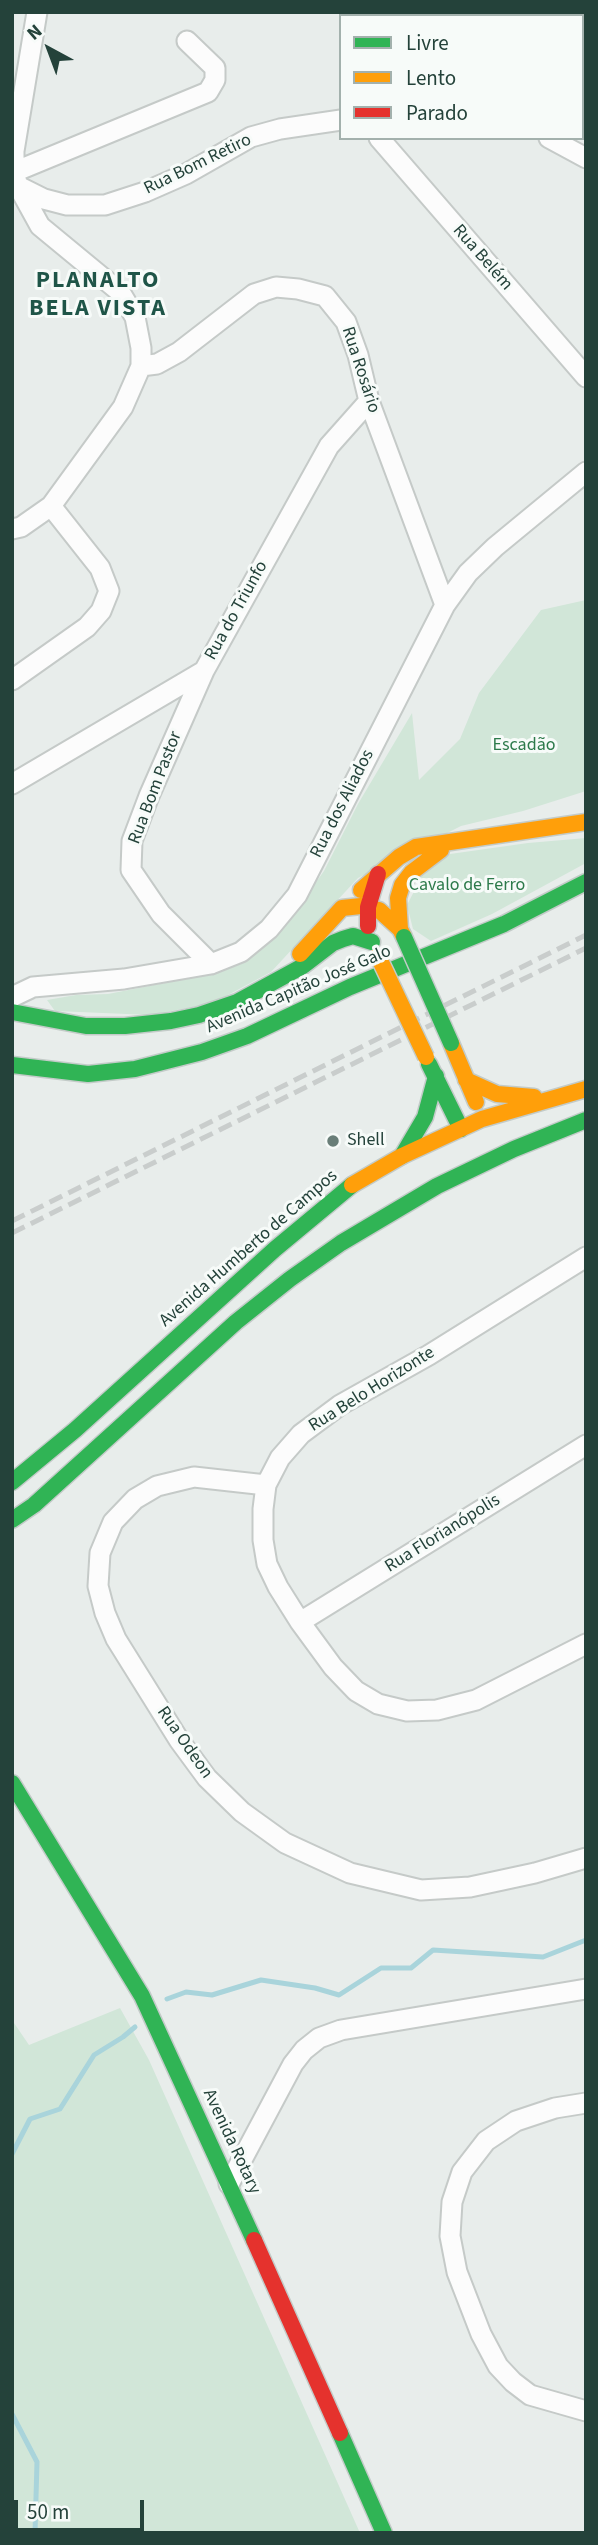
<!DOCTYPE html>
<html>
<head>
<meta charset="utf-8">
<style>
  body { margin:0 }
  #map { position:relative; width:598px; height:2545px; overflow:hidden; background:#e8edeb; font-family:"Source Sans 3",sans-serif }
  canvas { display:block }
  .frame { position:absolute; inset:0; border:14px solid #24423a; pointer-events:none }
  .legend { position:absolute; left:339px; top:14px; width:245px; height:126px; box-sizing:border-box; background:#f7fbf9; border:2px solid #a3b1ad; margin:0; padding:9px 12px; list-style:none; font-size:21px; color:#24423a }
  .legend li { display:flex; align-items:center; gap:14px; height:35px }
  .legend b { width:35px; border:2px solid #a3b1ad }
  .north { position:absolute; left:14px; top:14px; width:70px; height:70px; -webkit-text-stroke:5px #f7fbf9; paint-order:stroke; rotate:319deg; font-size:19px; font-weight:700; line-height:28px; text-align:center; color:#24423a }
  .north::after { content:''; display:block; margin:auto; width:24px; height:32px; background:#24423a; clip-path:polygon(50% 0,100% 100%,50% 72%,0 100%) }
  .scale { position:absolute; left:14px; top:2500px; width:130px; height:32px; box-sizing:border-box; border:4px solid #24423a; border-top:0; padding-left:9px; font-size:21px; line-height:24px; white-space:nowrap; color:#24423a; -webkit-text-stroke:5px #f7fbf9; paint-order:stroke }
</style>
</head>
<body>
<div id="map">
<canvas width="598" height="2545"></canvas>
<div class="frame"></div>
<ul class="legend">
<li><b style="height:9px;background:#30b455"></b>Livre</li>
<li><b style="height:9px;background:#ff9f0a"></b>Lento</li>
<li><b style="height:9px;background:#e5322d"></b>Parado</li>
</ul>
<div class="north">N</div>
<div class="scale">50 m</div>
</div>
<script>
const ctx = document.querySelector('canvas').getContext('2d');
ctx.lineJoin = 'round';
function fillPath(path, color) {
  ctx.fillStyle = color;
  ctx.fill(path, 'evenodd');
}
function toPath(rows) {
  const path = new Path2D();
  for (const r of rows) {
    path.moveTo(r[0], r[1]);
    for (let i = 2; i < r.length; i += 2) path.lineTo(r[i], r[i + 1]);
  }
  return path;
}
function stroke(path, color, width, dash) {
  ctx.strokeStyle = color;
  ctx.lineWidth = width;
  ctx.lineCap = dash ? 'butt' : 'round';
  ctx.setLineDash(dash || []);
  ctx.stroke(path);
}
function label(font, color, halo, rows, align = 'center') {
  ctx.font = font + ' "Source Sans 3",sans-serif';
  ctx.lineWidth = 6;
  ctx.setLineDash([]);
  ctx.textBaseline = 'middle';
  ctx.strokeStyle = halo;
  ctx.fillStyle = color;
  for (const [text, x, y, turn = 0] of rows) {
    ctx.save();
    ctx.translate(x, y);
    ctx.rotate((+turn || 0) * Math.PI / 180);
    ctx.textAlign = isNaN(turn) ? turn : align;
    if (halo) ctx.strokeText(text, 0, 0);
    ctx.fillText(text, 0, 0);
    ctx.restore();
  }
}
const green = toPath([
  [586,600,586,791,523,811,461,826,358,878,271,972,213,1003,151,1015,55,1011,47,1000,76,995,108,994,195,977,240,960,286,924,324,871,358,804,412,713,419,780,460,739,479,693,541,610],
  [586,838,586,863,492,914,431,941,413,929,407,905,422,876,450,854,528,843],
  [120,2008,149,2060,360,2533,12,2533,12,2020,29,2045]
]);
const stream = toPath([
  [167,1999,186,1992,212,1995,261,1980,315,1988,339,1995,381,1968,411,1968,433,1950,543,1957,586,1940],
  [12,2154,30,2119,60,2109,94,2055,123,2037,135,2027],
  [12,2414,37,2462,35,2533]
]);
const street = toPath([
  [363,12,366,16],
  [379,138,586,377],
  [549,138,586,158],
  [14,172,208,92,215,80,215,68,187,41],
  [18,186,44,199,67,205,105,205,145,192,186,174,251,137,280,129,341,120],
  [141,366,157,364,179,352,254,294,276,287,298,289,325,296,346,322,358,355,369,401,445,605],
  [12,529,21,527,51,506,123,407,141,366,141,348,135,317,120,292,40,226,18,186,14,172,14,151,37,12],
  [204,671,149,796,132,841,131,870,161,914,211,964],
  [12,680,87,627,101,611,109,591,100,568,51,506],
  [12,784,204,671,329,446,369,401],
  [12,997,33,987,124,979,211,964,241,952,269,929,297,895,445,605,468,573,495,547,586,472],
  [586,1257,429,1355,340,1405,301,1434,280,1458,266,1485,263,1509,263,1540,267,1564,278,1587,300,1622,333,1667,356,1691,378,1704,407,1711,437,1710,476,1700,586,1644],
  [266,1485,194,1477,157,1486,135,1499,113,1522,100,1553,98,1586,105,1613,116,1639,179,1740,207,1778,242,1812,285,1843,350,1873,421,1890,470,1887,535,1873,586,1858],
  [300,1622,586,1445],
  [586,2103,555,2108,516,2121,486,2141,462,2172,452,2202,450,2236,457,2272,481,2334,498,2366,513,2382,530,2395,586,2411],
  [229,2184,293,2064,304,2050,319,2038,341,2030,586,1989]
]);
const fast = toPath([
  [12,1012,86,1026,125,1026,171,1021,199,1015,237,1002,303,966,333,943,343,939,353,936,372,942],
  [429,1064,461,1129],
  [12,1065,88,1074,135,1069,202,1052,247,1036,350,987,504,924,586,882],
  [402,1156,425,1117,436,1076],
  [12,1482,75,1430,275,1249,352,1185],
  [12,1520,34,1505,236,1322,290,1279,341,1243,437,1186,514,1149,586,1120],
  [12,1783,142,1996,254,2240],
  [340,2433,384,2533]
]);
const slow = toPath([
  [361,890,399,857,416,847,586,822],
  [400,929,398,898,402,885,412,872,441,850],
  [300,954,342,908,361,906,379,910,400,929,404,937],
  [451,1043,476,1102],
  [466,1080,497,1094,534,1097],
  [352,1185,402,1156,482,1119,586,1089]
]);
const jam = toPath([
  [368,926,368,907,378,874],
  [254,2240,340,2433]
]);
const rail = toPath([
  [12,1221,586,935],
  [12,1233,586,948]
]);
const fastBridge = toPath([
  [404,937,451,1043]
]);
const slowBridge = toPath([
  [378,956,426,1057]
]);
const markers = [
  [333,1141,7,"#697e78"]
];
const streetNames = [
  ["Rua Bom Retiro",198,165,-26],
  ["Rua Belém",482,258,49],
  ["Rua Rosário",360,370,72],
  ["Rua do Triunfo",237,611,-61],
  ["Rua Bom Pastor",156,788,-69],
  ["Rua dos Aliados",343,804,-63],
  ["Avenida Capitão José Galo",299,990,-23],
  ["Avenida Humberto de Campos",249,1249,-41],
  ["Rua Belo Horizonte",372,1390,-32],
  ["Rua Florianópolis",443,1534,-32],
  ["Rua Odeon",184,1743,55],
  ["Avenida Rotary",231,2142,65]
];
const parkNames = [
  ["Escadão",524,746],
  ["Cavalo de Ferro",467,886]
];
const poiNames = [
  ["Shell",347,1141]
];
const districtNames = [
  ["PLANALTO",98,282],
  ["BELA VISTA",98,310]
];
fillPath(green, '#d1e6d8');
stroke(stream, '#a9d4db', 5);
stroke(street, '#c5cac8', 23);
stroke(fast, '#c3cbc8', 19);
stroke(slow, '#c3cbc8', 19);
stroke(jam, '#c3cbc8', 19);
stroke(street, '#fcfcfc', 19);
stroke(fast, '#30b455', 16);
stroke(slow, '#ff9f0a', 16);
stroke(jam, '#e5322d', 16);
stroke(rail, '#c9cdcc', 5, [14, 7]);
stroke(fastBridge, '#c3ccc9', 19, []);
stroke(slowBridge, '#c3ccc9', 19, []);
stroke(fastBridge, '#30b455', 16);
stroke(slowBridge, '#ff9f0a', 16);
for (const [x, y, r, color] of markers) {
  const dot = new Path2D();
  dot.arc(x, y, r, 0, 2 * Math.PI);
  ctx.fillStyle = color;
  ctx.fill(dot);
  stroke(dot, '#f7fbf9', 2.5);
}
label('18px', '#24423a', '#f7fbf9', streetNames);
label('18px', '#2d7a4b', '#f7fbf9', parkNames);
label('18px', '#24423a', '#f7fbf9', poiNames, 'left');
ctx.letterSpacing = '2px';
label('bold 24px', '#1f5548', '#f7fbf9', districtNames);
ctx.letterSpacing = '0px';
</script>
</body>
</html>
